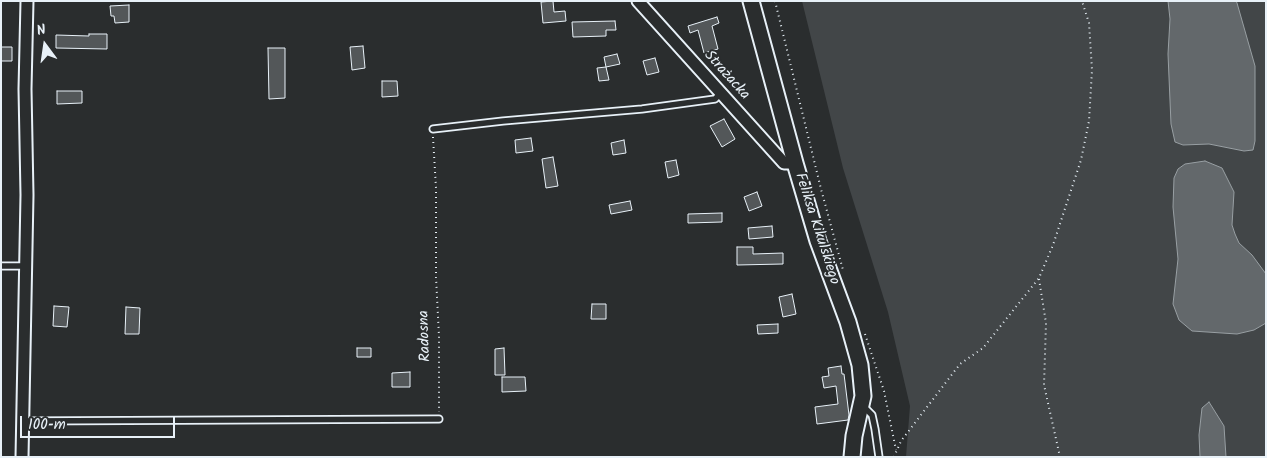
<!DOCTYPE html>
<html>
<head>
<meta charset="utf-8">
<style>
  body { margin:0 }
  #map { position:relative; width:1267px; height:458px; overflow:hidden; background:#2a2d2e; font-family:Kalam,sans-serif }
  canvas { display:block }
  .frame { position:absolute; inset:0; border:2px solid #e8f1f8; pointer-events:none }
  .north { position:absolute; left:20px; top:20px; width:50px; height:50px; -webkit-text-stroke:4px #2a2d2e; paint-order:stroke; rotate:346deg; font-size:14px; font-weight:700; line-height:20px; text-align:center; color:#e8f1f8 }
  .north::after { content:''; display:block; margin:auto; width:18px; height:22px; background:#e8f1f8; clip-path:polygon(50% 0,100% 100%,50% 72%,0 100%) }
  .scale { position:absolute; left:20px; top:416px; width:155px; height:22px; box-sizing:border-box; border:2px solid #e8f1f8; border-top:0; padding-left:6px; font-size:15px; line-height:18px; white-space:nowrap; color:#e8f1f8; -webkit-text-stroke:4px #2a2d2e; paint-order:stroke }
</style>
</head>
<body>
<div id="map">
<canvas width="1267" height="458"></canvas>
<div class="frame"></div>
<div class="north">N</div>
<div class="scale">100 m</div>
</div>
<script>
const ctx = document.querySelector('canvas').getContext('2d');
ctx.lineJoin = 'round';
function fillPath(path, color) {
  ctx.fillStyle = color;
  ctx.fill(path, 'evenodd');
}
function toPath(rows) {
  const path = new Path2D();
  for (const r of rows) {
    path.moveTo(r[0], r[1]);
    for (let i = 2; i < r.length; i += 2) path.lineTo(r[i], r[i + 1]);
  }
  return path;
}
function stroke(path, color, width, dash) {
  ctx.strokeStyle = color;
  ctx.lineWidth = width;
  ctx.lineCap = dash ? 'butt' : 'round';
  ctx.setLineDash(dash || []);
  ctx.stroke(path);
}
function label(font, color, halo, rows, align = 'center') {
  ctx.font = font + ' Kalam,sans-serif';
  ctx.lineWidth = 4;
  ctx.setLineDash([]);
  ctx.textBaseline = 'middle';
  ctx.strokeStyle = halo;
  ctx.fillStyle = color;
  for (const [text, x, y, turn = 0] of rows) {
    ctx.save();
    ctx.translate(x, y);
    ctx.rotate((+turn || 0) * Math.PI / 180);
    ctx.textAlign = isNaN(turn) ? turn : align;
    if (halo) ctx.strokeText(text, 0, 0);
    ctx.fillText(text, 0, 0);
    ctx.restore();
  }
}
const green = toPath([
  [802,1,1266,1,1266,457,906,457,910,406,888,312,843,168]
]);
const water = toPath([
  [1168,1,1236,1,1237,3,1255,66,1255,141,1253,150,1244,151,1209,144,1183,145,1175,142,1171,124,1168,54,1170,19,1168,1],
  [1205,161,1222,168,1234,192,1232,225,1235,234,1239,243,1252,255,1266,274,1266,323,1254,330,1237,334,1192,331,1179,320,1173,304,1178,259,1173,207,1174,178,1178,169,1185,164,1205,161],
  [1209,402,1224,426,1226,457,1200,457,1199,435,1202,408,1209,402]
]);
const building = toPath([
  [553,1,554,12,565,11,566,21,543,23,541,2,553,1],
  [129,5,129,22,115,23,114,16,111,16,110,6,129,5],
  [717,17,719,23,712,26,718,49,704,53,698,30,690,33,688,26,717,17],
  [615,21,616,30,606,30,606,36,573,37,572,22,615,21],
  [89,34,107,34,107,49,56,48,56,35,89,36,89,34],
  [363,46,365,68,352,70,350,47,363,46],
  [1,47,12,47,12,61,1,61,1,47],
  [268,48,285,48,285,98,269,99,268,48],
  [617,54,620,64,606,67,609,80,599,81,597,68,606,67,604,57,617,54],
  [655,58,659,72,647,75,643,61,655,58],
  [382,81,397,81,398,96,382,97,382,81],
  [57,91,82,91,82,103,57,104,57,91],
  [724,119,735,139,722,147,710,126,724,119],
  [531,138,533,151,516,153,515,140,531,138],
  [624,140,626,153,613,155,611,143,624,140],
  [553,157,558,186,546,188,542,159,553,157],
  [676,160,679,175,668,178,665,162,676,160],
  [757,192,762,206,749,211,744,197,757,192],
  [630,201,632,210,611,214,609,205,630,201],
  [722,213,722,222,688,223,688,214,722,213],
  [772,226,773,237,749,239,748,228,772,226],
  [737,247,753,247,753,254,783,253,783,264,737,265,737,247],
  [792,294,796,314,783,317,779,297,792,294],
  [592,304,606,304,606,319,591,319,592,304],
  [54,306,69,307,67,327,53,326,54,306],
  [126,307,140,308,139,334,125,334,126,307],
  [778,324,778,333,758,334,757,325,778,324],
  [357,348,371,348,371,357,357,357,357,348],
  [504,348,505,375,495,375,495,349,504,348],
  [841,366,842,374,844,374,849,415,848,420,817,424,815,407,838,404,836,386,824,388,822,377,829,376,828,368,841,366],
  [410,372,410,387,392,387,392,373,410,372],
  [502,377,525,377,526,391,502,392,502,377]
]);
const path = toPath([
  [775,1,821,189,843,270],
  [433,137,436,188,436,277,439,336,439,412],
  [1039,279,1046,323,1044,385,1060,457],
  [865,334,884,391,896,450],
  [894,457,901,441,960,364,983,348,1039,278,1053,245,1081,160,1089,121,1092,70,1089,23,1082,1]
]);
const service = toPath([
  [433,129,503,121,642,109,715,99,721,93],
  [1,266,25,266],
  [863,406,872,415,875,429,879,457],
  [23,421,439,419]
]);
const minor = toPath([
  [638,1,784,163,795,163],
  [22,457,27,195,25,89,27,1]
]);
const secondary = toPath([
  [751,1,795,163,818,241,848,322,860,365,863,396,854,436,852,457]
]);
const streetNames = [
  ["Strażacka",726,76,48],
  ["Feliksa Kikulskiego",816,229,72],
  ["Radosna",426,336,-92]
];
fillPath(green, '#424648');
fillPath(water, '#63686b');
stroke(water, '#989fa3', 1);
fillPath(building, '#535759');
stroke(building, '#e8f1f8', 1);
stroke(service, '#e8f1f8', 9);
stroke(minor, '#e8f1f8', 15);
stroke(secondary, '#e8f1f8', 19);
stroke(path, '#e8f1f8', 2, [1, 4]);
stroke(service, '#2a2d2e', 5.5);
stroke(minor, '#2a2d2e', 11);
stroke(secondary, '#2a2d2e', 15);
label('15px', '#e8f1f8', '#2a2d2e', streetNames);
</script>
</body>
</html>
